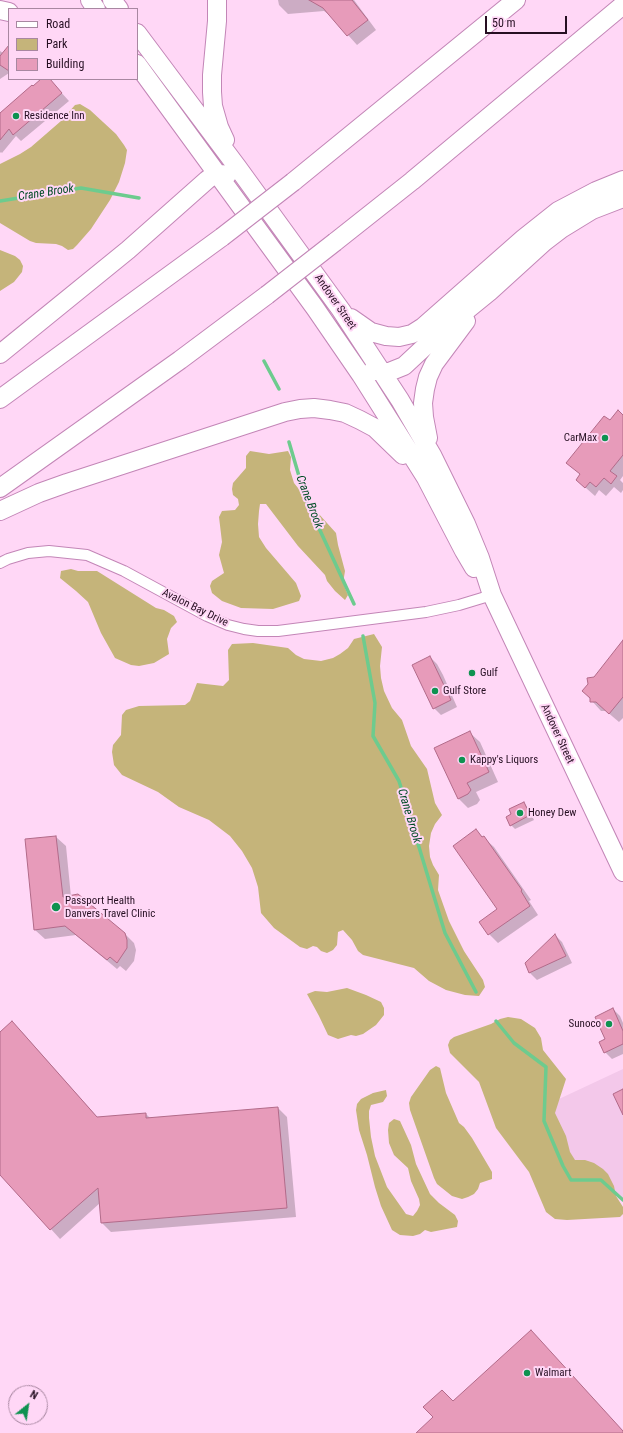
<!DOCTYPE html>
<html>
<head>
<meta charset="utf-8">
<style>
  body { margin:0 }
  #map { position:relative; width:623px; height:1433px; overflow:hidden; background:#ffd7f6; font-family:"Roboto Condensed",sans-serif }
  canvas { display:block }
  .legend { position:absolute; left:8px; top:8px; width:130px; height:72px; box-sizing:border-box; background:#ffd7f6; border:1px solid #a887a1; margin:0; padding:5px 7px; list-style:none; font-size:12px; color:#260f22 }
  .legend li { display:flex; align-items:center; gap:8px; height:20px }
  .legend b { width:20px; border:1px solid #a887a1 }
  .north { position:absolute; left:8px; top:1385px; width:40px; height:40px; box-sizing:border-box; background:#ffd7f6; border:1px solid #a887a1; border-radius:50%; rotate:30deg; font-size:11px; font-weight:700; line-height:16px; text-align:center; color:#260f22 }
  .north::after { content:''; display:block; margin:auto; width:14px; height:18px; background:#0e9250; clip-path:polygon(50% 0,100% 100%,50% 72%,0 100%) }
  .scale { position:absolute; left:485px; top:16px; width:82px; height:18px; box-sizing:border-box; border:2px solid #260f22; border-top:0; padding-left:5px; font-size:12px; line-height:14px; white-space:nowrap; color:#260f22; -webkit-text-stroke:3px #ffd7f6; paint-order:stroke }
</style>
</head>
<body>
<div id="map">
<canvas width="623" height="1433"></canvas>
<ul class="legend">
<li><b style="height:5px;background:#fff"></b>Road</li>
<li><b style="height:11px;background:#c5b47a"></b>Park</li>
<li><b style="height:11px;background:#e79bba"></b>Building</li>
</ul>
<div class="north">N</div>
<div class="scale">50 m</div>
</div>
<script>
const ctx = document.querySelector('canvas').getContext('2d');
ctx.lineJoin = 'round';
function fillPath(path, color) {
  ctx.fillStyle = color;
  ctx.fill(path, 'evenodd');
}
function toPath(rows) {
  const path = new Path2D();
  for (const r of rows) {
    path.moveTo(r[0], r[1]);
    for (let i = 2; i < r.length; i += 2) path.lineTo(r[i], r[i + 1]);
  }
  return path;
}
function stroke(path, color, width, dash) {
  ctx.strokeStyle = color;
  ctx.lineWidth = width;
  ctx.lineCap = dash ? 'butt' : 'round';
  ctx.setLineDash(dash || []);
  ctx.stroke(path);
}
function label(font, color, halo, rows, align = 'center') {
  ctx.font = font + ' "Roboto Condensed",sans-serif';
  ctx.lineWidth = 4;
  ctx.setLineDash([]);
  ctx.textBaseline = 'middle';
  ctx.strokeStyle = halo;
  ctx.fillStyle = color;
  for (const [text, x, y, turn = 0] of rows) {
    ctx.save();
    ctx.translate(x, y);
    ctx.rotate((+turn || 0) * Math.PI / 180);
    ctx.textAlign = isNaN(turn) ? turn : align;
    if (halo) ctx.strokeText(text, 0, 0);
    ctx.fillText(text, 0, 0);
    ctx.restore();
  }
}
const built = toPath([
  [623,1069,623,1200,601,1180,571,1180,544,1106]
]);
const green = toPath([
  [80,104,90,110,116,134,124,145,127,150,125,163,119,182,110,200,91,229,77,245,73,249,68,250,62,246,56,244,36,243,30,241,0,223,0,164,20,154,31,147,61,121,75,105],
  [0,250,15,256,20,260,23,266,22,272,14,282,0,291],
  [250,451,269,454,288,451,291,457,290,470,294,483,298,488,307,497,318,513,336,533,338,545,345,571,343,583,348,595,345,600,335,591,327,581,325,575,298,546,266,504,260,504,259,511,258,524,259,537,266,548,296,583,301,596,299,601,273,609,241,608,222,601,212,593,210,586,212,581,224,573,219,555,222,542,219,517,222,511,235,510,239,505,238,499,233,495,232,489,233,483,246,468,246,456],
  [71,569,78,571,97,571,156,608,164,610,174,616,177,622,171,628,167,639,169,654,154,663,139,666,131,665,115,658,101,633,88,602,76,591,60,578,61,571],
  [374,634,382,647,380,666,381,678,384,691,392,708,402,720,411,746,427,769,435,803,442,815,435,824,431,833,429,846,430,857,433,865,439,875,438,890,449,921,464,951,483,980,485,987,479,996,465,995,446,990,429,981,414,968,363,955,358,951,352,940,343,930,338,932,337,945,333,950,327,953,321,951,317,947,313,946,307,949,300,947,274,928,261,913,258,887,252,868,242,851,230,836,209,820,179,807,158,792,122,775,114,765,112,752,113,745,121,735,122,715,126,710,139,706,185,705,190,701,197,683,223,686,229,680,228,650,232,644,253,643,288,648,296,655,304,659,321,661,333,658,340,654,348,648,354,639],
  [347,988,366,995,381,1002,384,1008,384,1015,376,1025,363,1034,356,1036,351,1035,338,1039,328,1035,319,1016,307,994,315,991,327,992],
  [508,1017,521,1019,535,1028,541,1038,543,1050,566,1079,555,1113,566,1136,570,1152,575,1160,585,1160,594,1163,603,1169,608,1174,614,1186,616,1196,623,1207,623,1214,620,1217,567,1220,555,1219,546,1212,529,1172,496,1128,479,1082,450,1053,448,1045,450,1040,454,1037,491,1024,500,1019],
  [436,1066,440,1068,446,1093,459,1123,464,1127,472,1138,492,1172,492,1179,480,1183,478,1189,474,1194,468,1197,462,1199,452,1196,437,1184,434,1178,410,1110,409,1103,411,1097,430,1070],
  [386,1090,387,1096,383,1102,371,1105,369,1111,369,1118,371,1137,375,1156,387,1187,406,1214,413,1216,417,1211,420,1205,419,1199,411,1181,408,1168,394,1155,389,1143,388,1130,389,1123,394,1119,400,1121,411,1145,416,1164,430,1194,439,1203,455,1215,458,1221,457,1227,431,1232,425,1230,420,1234,413,1236,400,1235,392,1230,381,1206,375,1187,367,1155,359,1130,356,1110,357,1104,361,1099,373,1093]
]);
const shadow = toPath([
  [278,0,354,0,376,30,357,45,331,16,324,11,288,14,279,5],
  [9,46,9,73,0,79,0,51,3,53],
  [43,79,49,79,69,101,21,141,16,136,2,153,1,152,0,153,0,115],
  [623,416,623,476,620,480,623,483,623,490,621,493,614,487,606,496,599,490,595,496,577,480,581,475,568,463,610,422],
  [623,642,623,718,619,722,606,711,601,711,583,691],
  [430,657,437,664,443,675,457,707,441,715,434,708],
  [470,733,480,742,498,782,476,792,480,800,477,804,468,808,459,799,435,749],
  [524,803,528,808,534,820,515,829,511,825,512,815],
  [476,831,494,847,531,900,529,901,538,915,498,943,489,934,499,909],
  [56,837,66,846,71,897,124,933,134,943,136,950,134,961,126,971,120,966,117,969,76,935,45,939,35,930,26,840],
  [555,935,562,942,572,963,537,980,530,973,526,963],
  [613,1009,620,1016,623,1023,623,1054,612,1059,605,1052,606,1039],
  [22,1032,98,1118,146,1114,150,1118,278,1108,287,1117,296,1217,111,1232,102,1223,100,1203,60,1239,0,1173,0,1033]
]);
const stream = toPath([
  [0,201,81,188,139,198],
  [264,361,279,389],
  [289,442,306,500,354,604],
  [363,636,375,703,373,736,399,781,445,933,476,992],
  [496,1021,514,1043,546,1067,544,1121,563,1166,571,1180,601,1180,623,1200]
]);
const building = toPath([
  [309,0,352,0,368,20,347,36,323,8,309,0],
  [9,45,9,71,0,65,0,56,9,45],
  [41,79,50,79,62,93,13,135,9,129,0,140,0,113,32,85,33,86,41,79],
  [618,410,623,415,623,455,610,471,617,476,611,484,604,478,596,487,590,482,585,488,576,480,580,474,566,463,604,416,610,420,618,410],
  [623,640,623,697,609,714,596,702,590,702,590,698,582,691,588,684,587,678,594,677,623,640],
  [430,656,451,700,433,709,412,665,430,656],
  [470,731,489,772,467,783,471,790,468,794,458,799,434,748,470,731],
  [524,802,530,815,510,826,506,817,511,814,509,809,524,802],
  [476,829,482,837,484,836,522,890,521,891,530,906,488,935,479,922,497,909,453,846,476,829],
  [56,836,63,897,78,894,125,933,127,940,127,948,117,963,110,957,107,960,65,926,34,930,25,839,56,836],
  [555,934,566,956,529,973,525,963,555,934],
  [613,1008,623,1031,623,1044,604,1053,599,1042,605,1039,595,1017,613,1008],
  [12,1021,97,1117,146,1113,146,1118,278,1107,287,1208,101,1223,98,1188,50,1230,0,1175,0,1032,12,1021],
  [623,1089,623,1115,613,1094,623,1089],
  [531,1330,623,1431,623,1433,416,1433,433,1417,423,1407,442,1390,453,1401,531,1330]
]);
const street = toPath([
  [0,563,8,559,28,553,49,551,87,555,124,571,207,616,228,625,244,629,258,631,278,631,426,612,459,605,492,595]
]);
const highway = toPath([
  [90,0,96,9],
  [112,0,119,9],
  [217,0,217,21,212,75,212,92,213,106,219,127,225,140],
  [0,10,9,12],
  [137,33,238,168,341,310,400,400,432,455,466,524,480,558,492,595,623,872],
  [137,64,315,308,361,375,426,478,464,551,474,568],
  [293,182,516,0],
  [335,242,412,181,623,5],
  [351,318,371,332,386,336,399,337,412,334,423,327,524,238,558,211,596,191,623,180],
  [0,354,128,250,207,180,216,173,227,175],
  [373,370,383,373,389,372,404,366,446,327,489,292,544,242,561,229,592,210,623,198],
  [0,399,222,237],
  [428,438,424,417,423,403,425,389,428,377,434,364,466,321],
  [0,488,180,360,267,295],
  [0,511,39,493,67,483,285,412,300,409,314,408,330,410,345,413,360,420,375,428,403,455]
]);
const highwayBridge = toPath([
  [222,237,293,182],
  [267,295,335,242]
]);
const markers = [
  [16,116,4,"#0e9250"],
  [605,438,4,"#0e9250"],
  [472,673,4,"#0e9250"],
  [435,691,4,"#0e9250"],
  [462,760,4,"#0e9250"],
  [520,813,4,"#0e9250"],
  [56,907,5,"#0e9250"],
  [609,1024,4,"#0e9250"],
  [527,1373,4,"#0e9250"]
];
const poiNames = [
  ["Residence Inn",24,116],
  ["CarMax",597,438,"right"],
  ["Gulf",480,673],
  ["Gulf Store",443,691],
  ["Kappy's Liquors",470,760],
  ["Honey Dew",528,813],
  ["Passport Health",65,901],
  ["Danvers Travel Clinic",65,914],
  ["Sunoco",601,1024,"right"],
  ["Walmart",535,1373]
];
const streetNames = [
  ["Andover Street",335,302,55],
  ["Avalon Bay Drive",195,608,26],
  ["Andover Street",557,734,65]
];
const waterNames = [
  ["Crane Brook",46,193,-9],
  ["Crane Brook",309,502,69],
  ["Crane Brook",409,816,73]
];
fillPath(built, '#f3c8ea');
fillPath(green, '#c5b47a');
fillPath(shadow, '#0003');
stroke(stream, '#6dcb8e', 3.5);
fillPath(building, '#e79bba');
stroke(building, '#b26a89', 1);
stroke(street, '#c386b7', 12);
stroke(highway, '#c386b7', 20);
stroke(street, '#fff', 10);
stroke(highway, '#fff', 18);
stroke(highwayBridge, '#c386b7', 20, []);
stroke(highwayBridge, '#fff', 18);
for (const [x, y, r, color] of markers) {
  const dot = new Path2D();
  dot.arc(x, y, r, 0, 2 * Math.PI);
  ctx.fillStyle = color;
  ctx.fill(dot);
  stroke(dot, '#ffd7f6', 1.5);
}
label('11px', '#260f22', '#ffd7f6', poiNames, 'left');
label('11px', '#260f22', '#ffd7f6', streetNames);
label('italic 12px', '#004c25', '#ffd7f6', waterNames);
</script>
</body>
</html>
